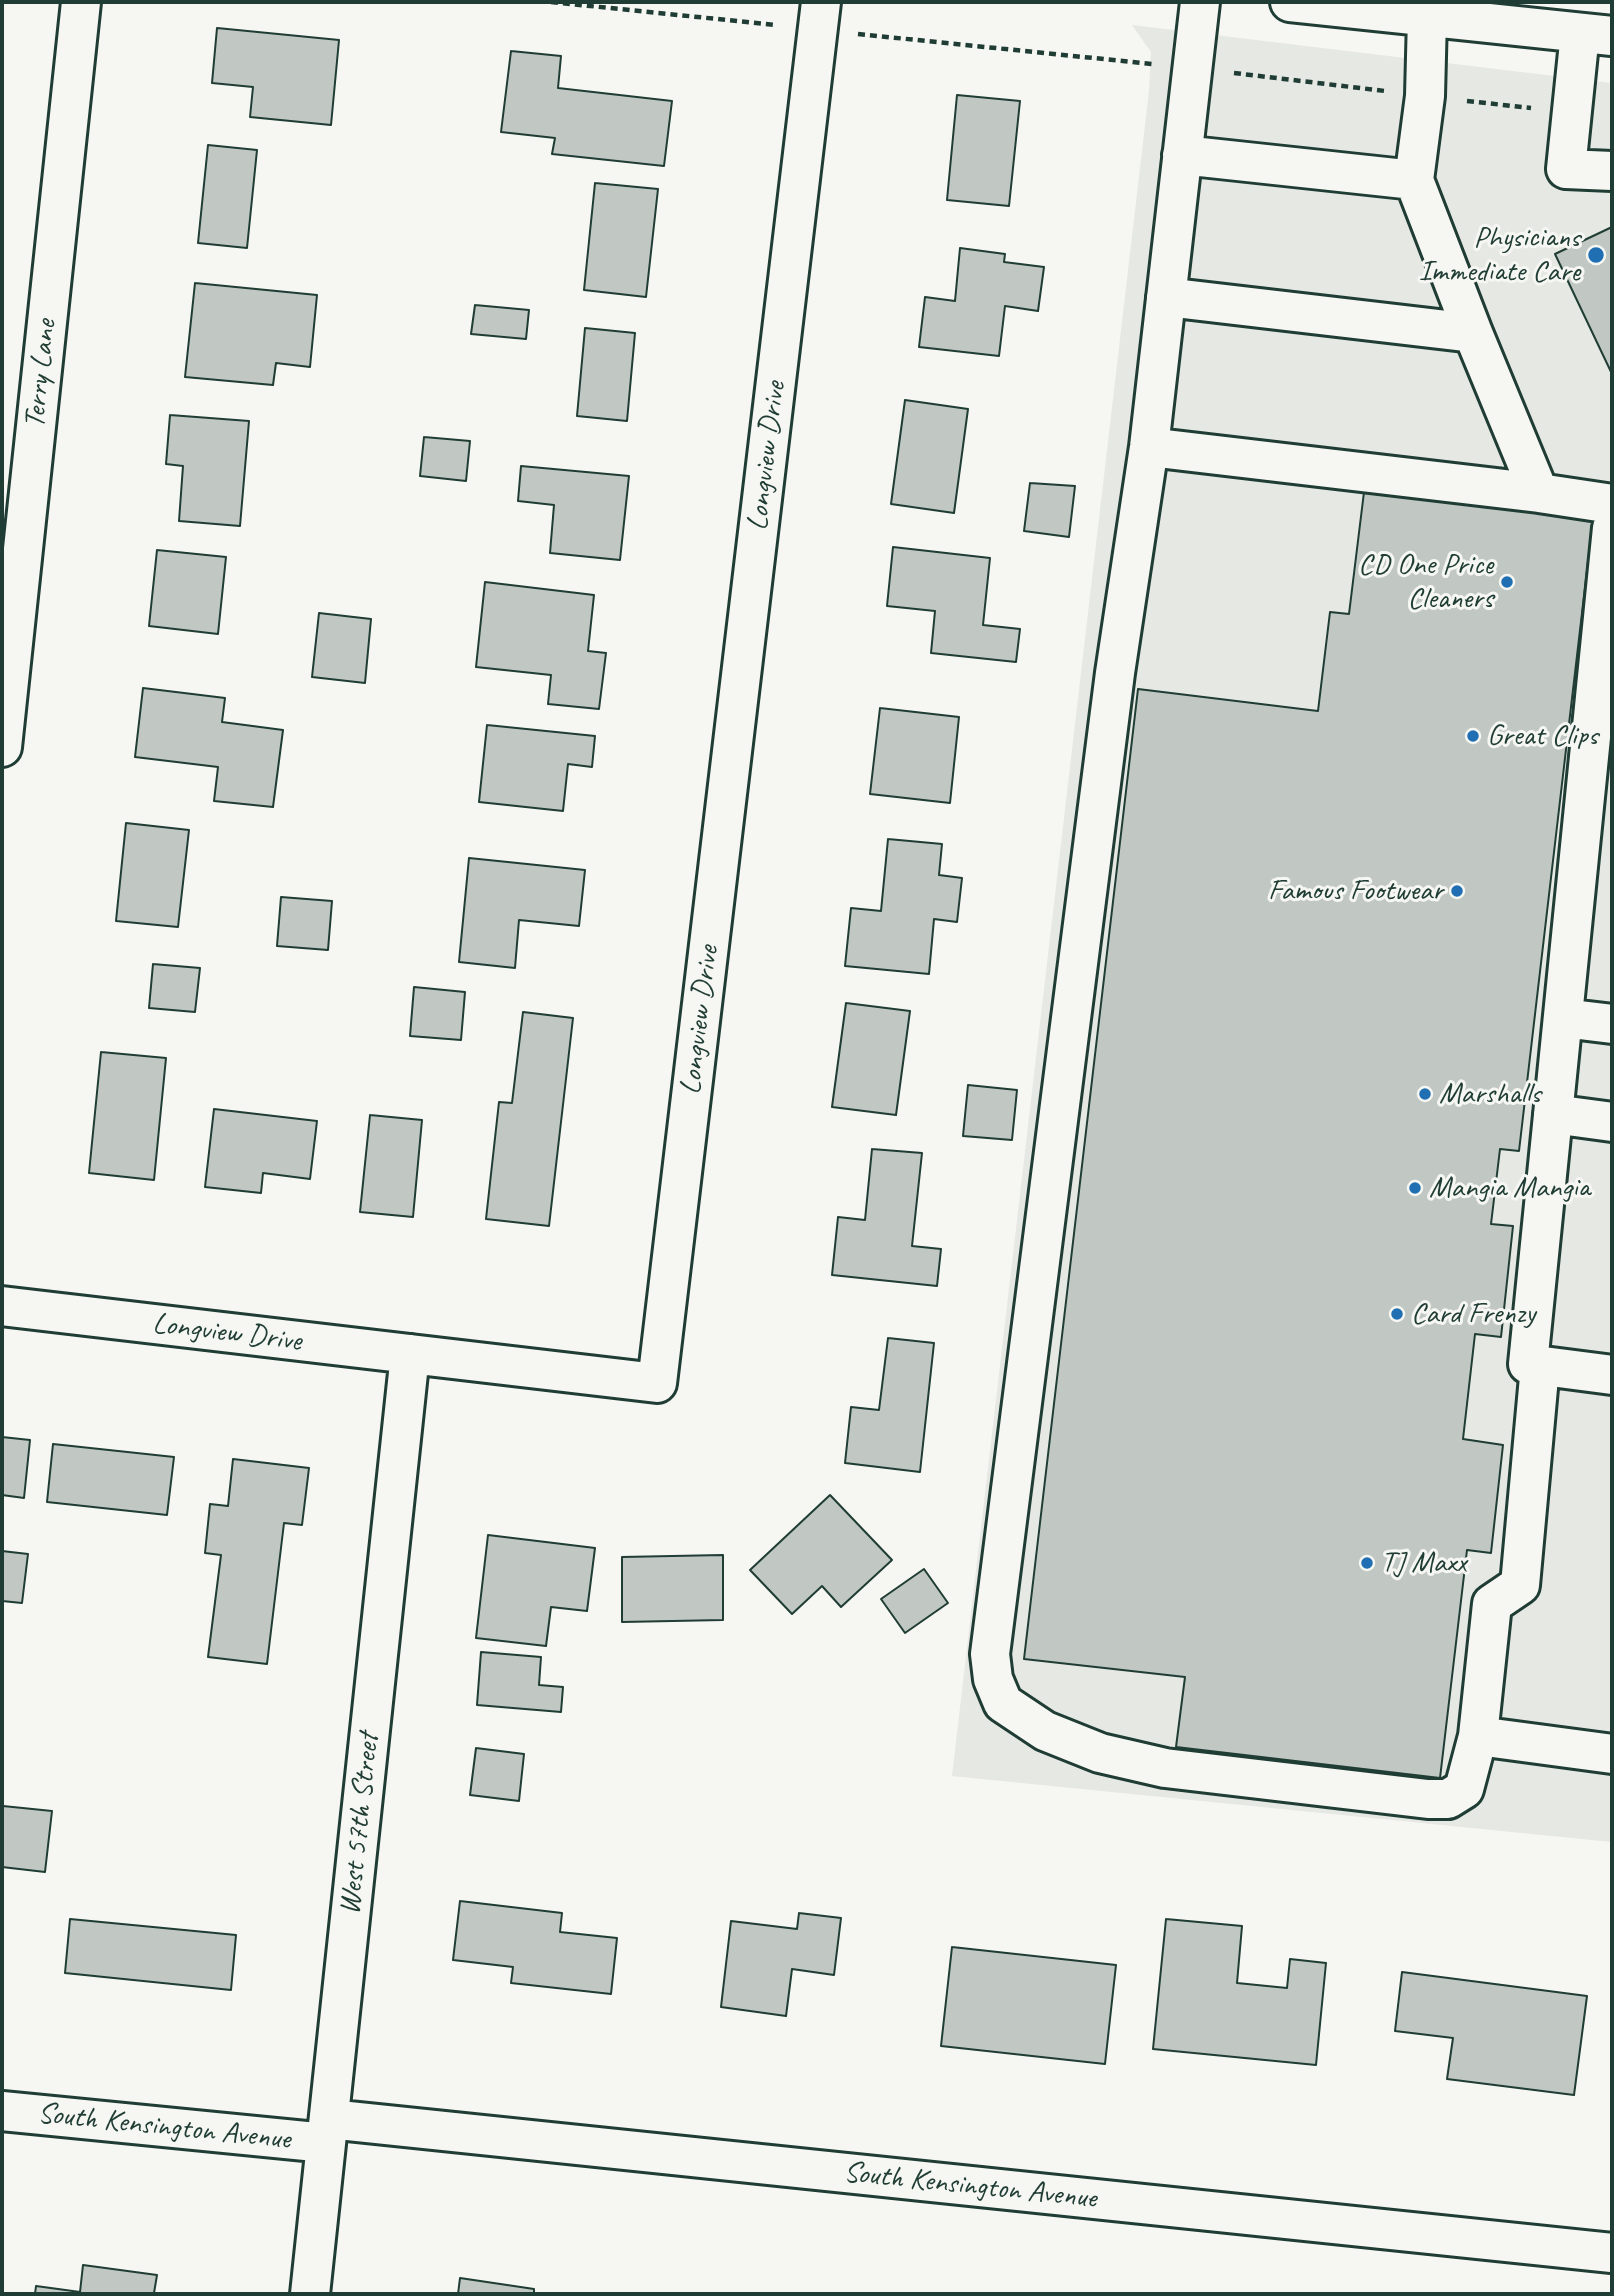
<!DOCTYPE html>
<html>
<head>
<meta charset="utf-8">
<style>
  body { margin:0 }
  #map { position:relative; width:1614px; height:2296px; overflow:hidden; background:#f6f6f2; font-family:Caveat,sans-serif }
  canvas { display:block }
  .frame { position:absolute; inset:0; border:4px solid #1f3d34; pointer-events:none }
</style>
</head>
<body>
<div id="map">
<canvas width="1614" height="2296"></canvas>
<div class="frame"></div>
</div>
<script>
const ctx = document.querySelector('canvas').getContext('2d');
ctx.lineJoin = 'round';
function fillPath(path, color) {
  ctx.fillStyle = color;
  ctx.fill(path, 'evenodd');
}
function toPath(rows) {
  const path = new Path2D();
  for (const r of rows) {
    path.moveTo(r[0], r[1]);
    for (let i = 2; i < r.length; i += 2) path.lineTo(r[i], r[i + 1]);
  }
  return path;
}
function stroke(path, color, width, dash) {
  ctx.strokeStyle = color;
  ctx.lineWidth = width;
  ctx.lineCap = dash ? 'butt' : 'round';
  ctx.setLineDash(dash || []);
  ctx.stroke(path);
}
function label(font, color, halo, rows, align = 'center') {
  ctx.font = font + ' Caveat,sans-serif';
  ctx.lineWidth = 6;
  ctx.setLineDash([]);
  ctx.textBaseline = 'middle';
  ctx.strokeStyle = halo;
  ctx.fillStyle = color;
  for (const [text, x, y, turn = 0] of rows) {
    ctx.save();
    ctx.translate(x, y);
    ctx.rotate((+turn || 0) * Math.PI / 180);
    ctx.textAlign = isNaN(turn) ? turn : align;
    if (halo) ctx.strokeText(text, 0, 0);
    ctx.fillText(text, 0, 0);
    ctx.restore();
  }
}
const built = toPath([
  [1132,25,1612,83,1612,1842,952,1776,1149,91,1151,52]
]);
const building = toPath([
  [217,28,339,40,331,125,250,117,253,87,212,83,217,28],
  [511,51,561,56,558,88,672,101,664,166,552,154,555,138,501,132,511,51],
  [957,95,1020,101,1009,206,947,200,957,95],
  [208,145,257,150,247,248,198,243,208,145],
  [595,183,658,189,646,297,584,290,595,183],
  [1612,227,1612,374,1555,254,1612,227],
  [960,248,1005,254,1004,262,1044,267,1038,311,1005,306,999,356,919,347,925,297,955,301,960,248],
  [195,283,317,295,310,367,276,363,273,385,185,377,195,283],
  [475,305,529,310,526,339,471,334,475,305],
  [585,328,635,333,627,421,577,416,585,328],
  [905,400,968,409,954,513,891,504,905,400],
  [170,415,249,421,240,526,179,521,183,466,166,464,170,415],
  [424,437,470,441,466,481,420,476,424,437],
  [521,466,629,476,620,560,550,553,554,505,518,501,521,466],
  [1030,483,1075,486,1069,537,1024,531,1030,483],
  [1364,492,1593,519,1519,1151,1500,1149,1491,1224,1513,1226,1501,1337,1475,1334,1463,1439,1503,1445,1491,1553,1467,1550,1440,1778,1176,1747,1185,1677,1024,1659,1138,689,1318,711,1330,612,1349,614,1364,492],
  [893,547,990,558,983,625,1020,629,1016,662,931,653,935,611,887,606,893,547],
  [157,550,226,557,218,634,149,626,157,550],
  [485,582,594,595,588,651,606,653,599,709,548,704,551,675,476,667,485,582],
  [319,613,371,619,365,683,312,677,319,613],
  [143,688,225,698,222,722,283,730,273,807,214,801,218,767,135,757,143,688],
  [880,708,959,717,950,803,870,794,880,708],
  [487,725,595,736,592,767,568,764,563,811,479,802,487,725],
  [126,823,189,830,178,927,116,921,126,823],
  [888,839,942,844,939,875,962,878,957,922,934,919,929,974,845,966,851,908,881,911,888,839],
  [469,858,585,870,579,926,519,920,515,968,459,962,469,858],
  [281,897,332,901,328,950,277,946,281,897],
  [153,964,200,968,195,1012,149,1008,153,964],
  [414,987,465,992,461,1040,410,1036,414,987],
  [846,1003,910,1011,896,1115,832,1107,846,1003],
  [523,1012,573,1018,549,1226,486,1219,499,1102,512,1103,523,1012],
  [101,1052,166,1058,154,1180,89,1173,101,1052],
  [968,1085,1017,1090,1012,1140,963,1136,968,1085],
  [214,1109,317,1121,310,1179,263,1173,261,1193,205,1187,214,1109],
  [370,1115,422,1120,413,1217,360,1212,370,1115],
  [872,1149,922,1153,912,1246,941,1249,937,1286,832,1275,838,1217,865,1220,872,1149],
  [888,1338,934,1343,920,1472,845,1463,851,1407,879,1410,888,1338],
  [2,1437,30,1440,24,1498,2,1495,2,1437],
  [53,1444,174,1457,167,1515,47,1502,53,1444],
  [233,1459,309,1468,302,1525,284,1523,267,1664,208,1657,221,1555,205,1553,210,1504,228,1506,233,1459],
  [830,1495,892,1560,841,1607,822,1586,792,1614,750,1570,830,1495],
  [488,1535,595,1548,587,1611,551,1607,546,1646,476,1638,488,1535],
  [2,1551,28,1554,22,1603,2,1601,2,1551],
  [723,1555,723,1620,622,1622,622,1557,723,1555],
  [924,1569,948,1603,905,1633,881,1599,924,1569],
  [481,1652,541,1657,539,1685,563,1687,561,1712,477,1705,481,1652],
  [476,1748,524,1754,519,1801,470,1795,476,1748],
  [3,1806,52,1811,45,1872,2,1867,3,1806],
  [460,1901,562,1913,560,1932,617,1938,611,1994,511,1983,513,1967,453,1960,460,1901],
  [799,1913,841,1918,834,1975,792,1969,786,2016,721,2007,731,1921,797,1929,799,1913],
  [70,1919,236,1935,231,1990,65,1973,70,1919],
  [1166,1919,1242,1926,1237,1983,1287,1988,1290,1959,1326,1963,1316,2065,1153,2049,1166,1919],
  [952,1947,1116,1965,1105,2064,941,2046,952,1947],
  [1402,1972,1587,1996,1574,2095,1447,2079,1453,2038,1395,2031,1402,1972],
  [83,2265,157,2275,154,2293,163,2294,35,2294,36,2286,80,2292,83,2265],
  [460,2278,534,2289,534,2294,458,2294,460,2278]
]);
const path = toPath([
  [551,2,776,25],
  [858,34,1152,64],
  [1234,73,1385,91],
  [1467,101,1531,108]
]);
const minor = toPath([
  [1200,2,1149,447,1115,673,990,1654,993,1679,1003,1703,1045,1731,1100,1753,1165,1768,1428,1799,1448,1799,1464,1789,1478,1736],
  [1290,2,1612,36],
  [1427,17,1425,96,1414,180,1473,333,1539,493],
  [1580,33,1566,169,1612,171],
  [1182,155,1414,180],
  [1166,297,1473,333],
  [1149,447,1539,493,1612,504],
  [1612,528,1528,1364,1612,1375],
  [2,747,81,2],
  [1563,1018,1612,1024],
  [1553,1114,1612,1122],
  [2,1306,657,1383,821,2],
  [1540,1366,1520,1585,1492,1604,1478,1736,1612,1754],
  [2,2111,326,2143],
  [329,2119,1612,2253],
  [310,2294,410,1354]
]);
const markers = [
  [1596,255,9,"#1f6fb2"],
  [1507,582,7,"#1f6fb2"],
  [1473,736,7,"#1f6fb2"],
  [1457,891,7,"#1f6fb2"],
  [1425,1094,7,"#1f6fb2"],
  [1415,1188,7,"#1f6fb2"],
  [1397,1314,7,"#1f6fb2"],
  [1367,1563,7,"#1f6fb2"]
];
const poiNames = [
  ["Physicians",1580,238,"right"],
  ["Immediate Care",1580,272,"right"],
  ["CD One Price",1493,565,"right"],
  ["Cleaners",1493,599,"right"],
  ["Great Clips",1487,736],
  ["Famous Footwear",1443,891,"right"],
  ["Marshalls",1439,1094],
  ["Mangia Mangia",1429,1188],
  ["Card Frenzy",1411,1314],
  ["TJ Maxx",1381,1563]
];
const streetNames = [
  ["Terry Lane",41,374,-84],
  ["Longview Drive",767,456,-83],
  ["Longview Drive",700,1020,-83],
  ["Longview Drive",227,1333,7],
  ["West 57th Street",360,1824,-84],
  ["South Kensington Avenue",164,2127,6],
  ["South Kensington Avenue",970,2186,6]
];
fillPath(built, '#e6e8e4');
fillPath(building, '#c1c8c3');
stroke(building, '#1f3d34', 2);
stroke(minor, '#1f3d34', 44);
stroke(path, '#1f3d34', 4.5, [7, 5]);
stroke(minor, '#f6f6f2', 38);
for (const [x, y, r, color] of markers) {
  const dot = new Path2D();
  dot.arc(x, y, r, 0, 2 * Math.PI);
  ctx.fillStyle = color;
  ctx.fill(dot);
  stroke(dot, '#f6f6f2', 2.5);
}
label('30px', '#1f3d34', '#f6f6f2', poiNames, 'left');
label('30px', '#1f3d34', '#f6f6f2', streetNames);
</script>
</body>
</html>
